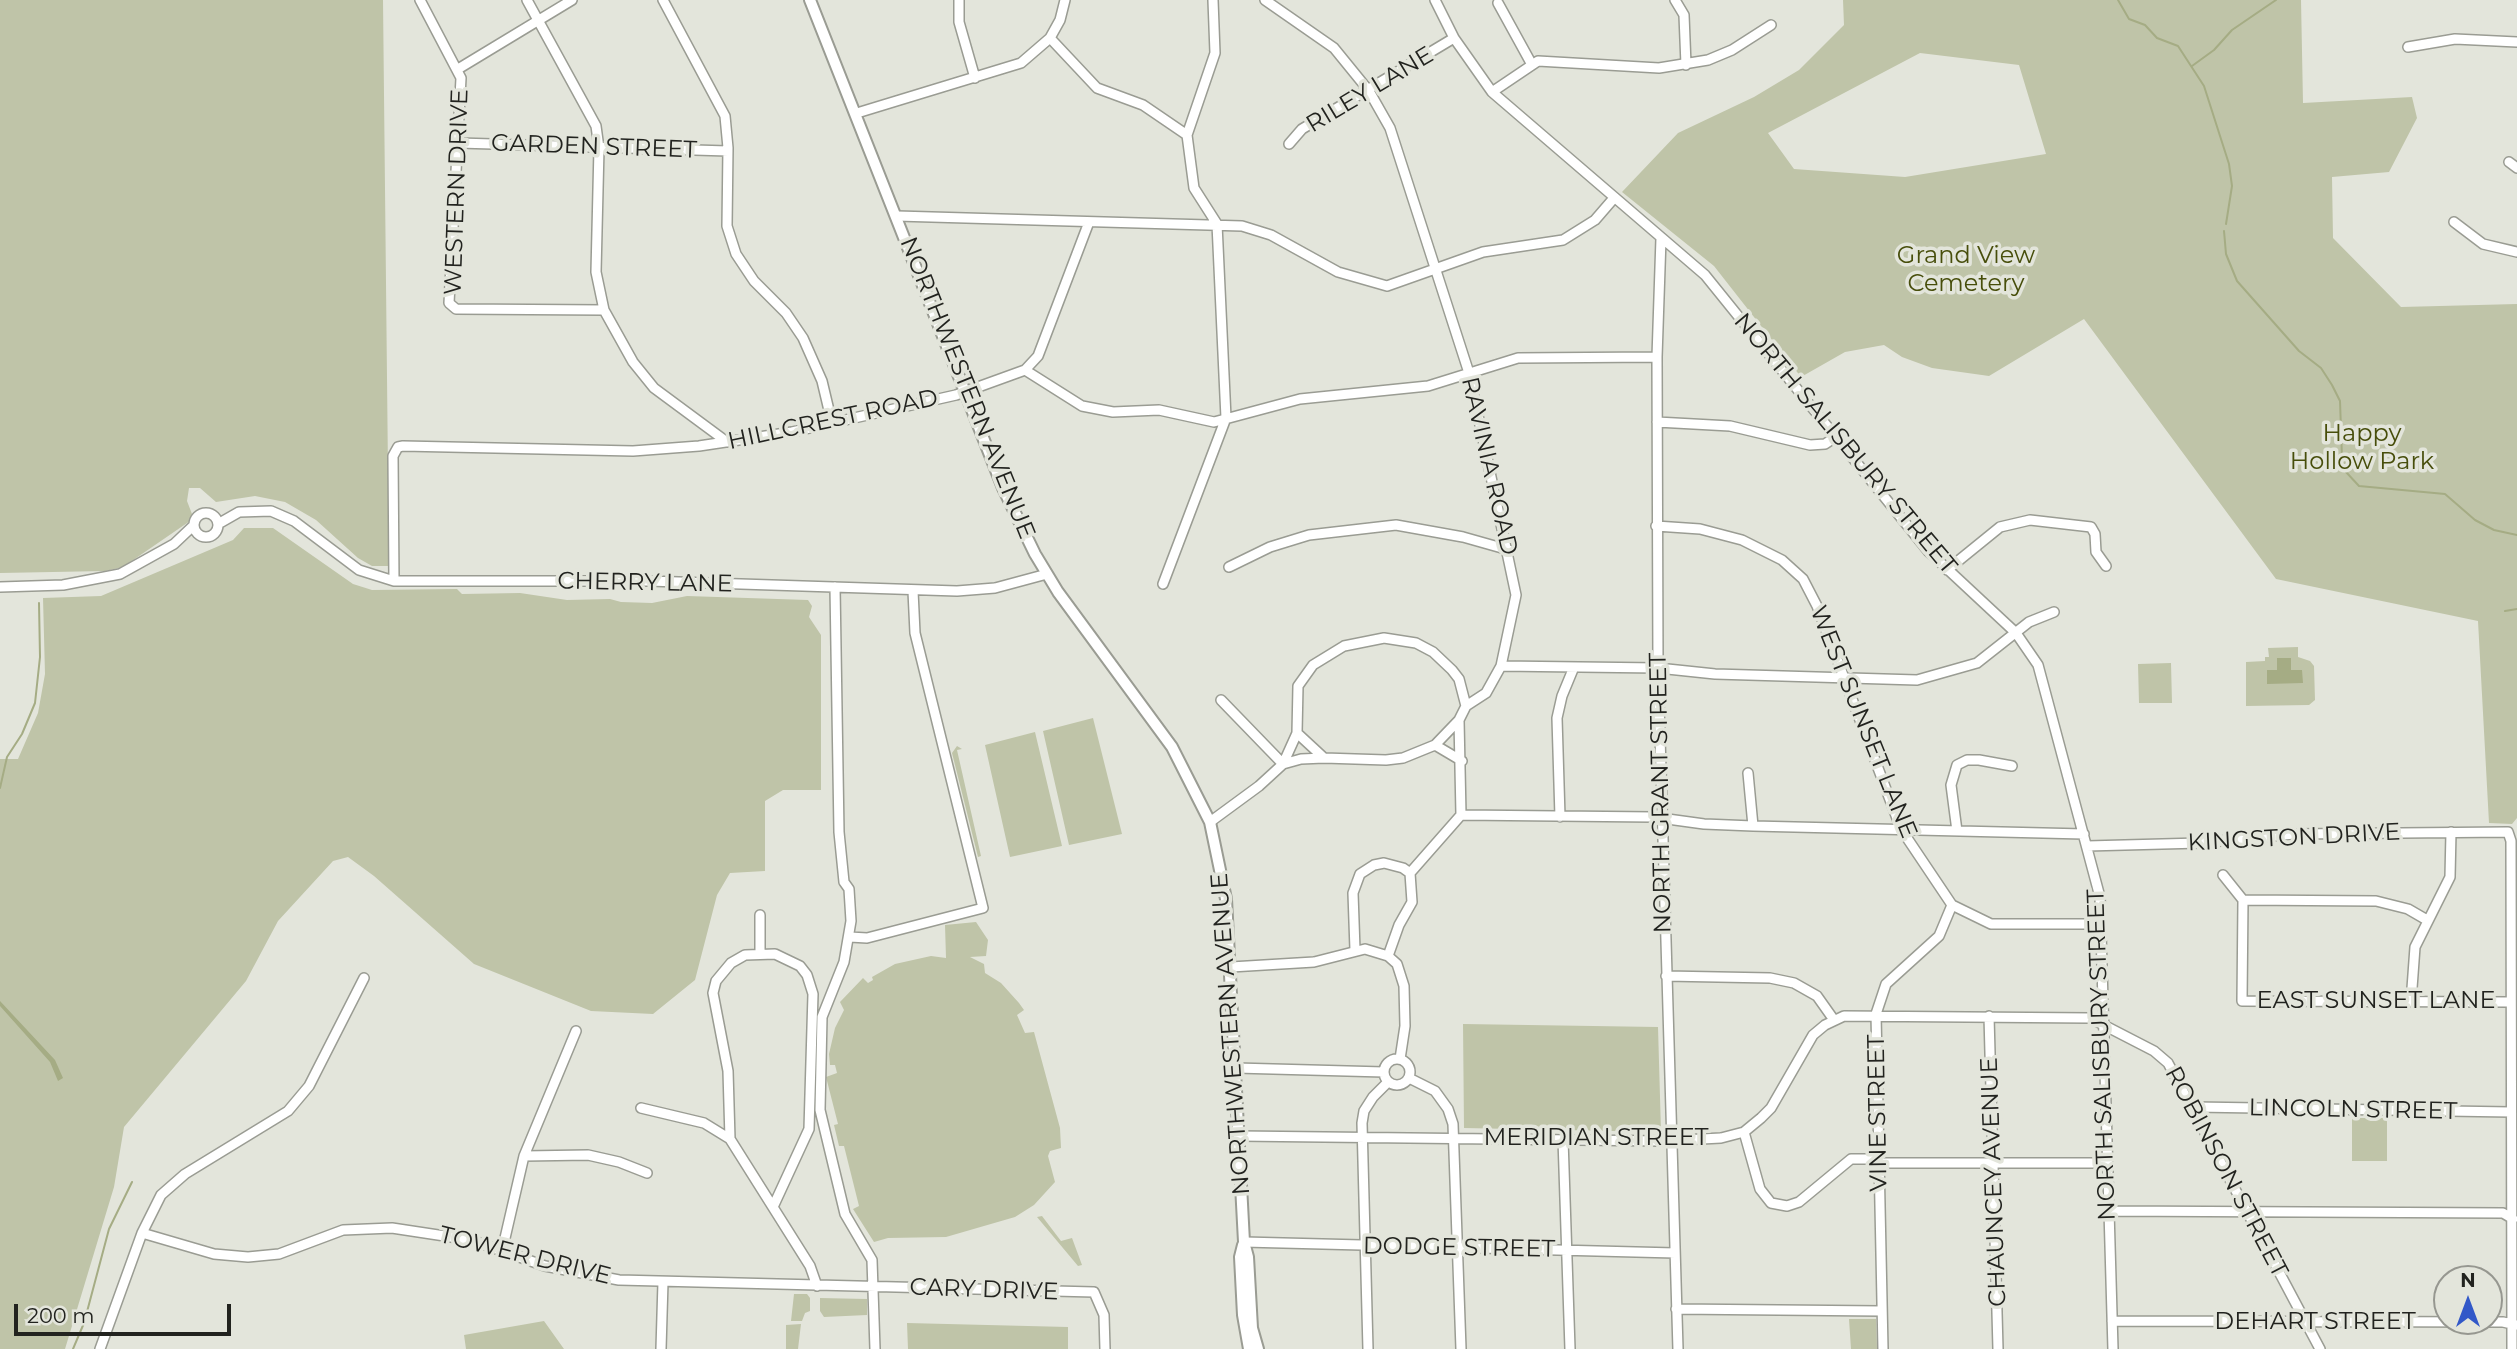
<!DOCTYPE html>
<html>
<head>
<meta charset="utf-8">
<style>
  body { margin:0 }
  #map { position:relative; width:2517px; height:1349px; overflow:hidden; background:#e3e5db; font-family:Montserrat,sans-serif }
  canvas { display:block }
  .north { position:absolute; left:2433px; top:1265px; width:70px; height:70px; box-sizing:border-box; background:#e3e5db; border:2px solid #969790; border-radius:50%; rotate:0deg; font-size:19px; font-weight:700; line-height:28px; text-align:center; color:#22231f }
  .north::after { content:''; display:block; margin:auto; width:24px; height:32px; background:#3258c8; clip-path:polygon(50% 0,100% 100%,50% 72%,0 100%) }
  .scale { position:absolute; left:14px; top:1304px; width:217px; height:32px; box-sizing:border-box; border:4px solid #22231f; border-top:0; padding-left:9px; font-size:21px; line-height:24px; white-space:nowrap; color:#22231f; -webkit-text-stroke:5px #e3e5db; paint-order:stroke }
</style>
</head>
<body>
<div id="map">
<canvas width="2517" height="1349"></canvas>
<div class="north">N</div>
<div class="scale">200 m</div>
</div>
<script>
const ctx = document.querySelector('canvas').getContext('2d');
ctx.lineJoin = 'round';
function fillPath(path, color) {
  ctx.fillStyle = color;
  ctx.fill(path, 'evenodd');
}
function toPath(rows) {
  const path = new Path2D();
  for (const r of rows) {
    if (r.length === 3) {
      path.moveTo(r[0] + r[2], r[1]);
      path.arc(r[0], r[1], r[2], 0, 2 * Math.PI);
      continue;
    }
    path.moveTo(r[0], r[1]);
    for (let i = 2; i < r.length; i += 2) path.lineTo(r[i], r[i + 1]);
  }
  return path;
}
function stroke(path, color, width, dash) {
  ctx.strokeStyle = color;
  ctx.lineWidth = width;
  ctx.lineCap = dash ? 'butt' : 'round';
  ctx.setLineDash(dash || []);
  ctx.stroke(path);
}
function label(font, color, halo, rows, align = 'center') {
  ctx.font = font + ' Montserrat,sans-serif';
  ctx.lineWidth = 7;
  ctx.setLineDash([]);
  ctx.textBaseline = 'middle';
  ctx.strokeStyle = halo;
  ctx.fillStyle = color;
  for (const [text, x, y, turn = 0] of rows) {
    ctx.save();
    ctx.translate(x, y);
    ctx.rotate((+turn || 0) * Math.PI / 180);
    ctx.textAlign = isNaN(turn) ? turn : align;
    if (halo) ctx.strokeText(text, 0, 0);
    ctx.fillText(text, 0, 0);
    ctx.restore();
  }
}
const green = toPath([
  [0,0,383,0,389,566,372,566,358,558,316,520,285,502,255,496,216,502,200,488,189,488,187,501,192,514,190,521,123,567,105,571,0,573],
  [1843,0,2301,0,2303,103,2412,97,2417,118,2389,172,2332,177,2333,238,2401,307,2517,304,2517,818,2512,824,2489,823,2478,621,2276,579,2084,319,1989,376,1932,368,1902,357,1884,345,1845,352,1801,377,1714,266,1622,192,1678,133,1754,97,1799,70,1844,25],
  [1920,53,2019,65,2046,154,1905,177,1794,169,1768,133],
  [244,528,273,528,353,584,372,590,457,589,462,594,520,593,567,600,610,599,621,602,652,603,687,596,808,600,812,606,809,617,821,635,821,790,783,790,765,801,765,871,730,873,717,895,695,980,653,1014,591,1011,474,964,374,876,348,857,333,861,278,921,246,981,124,1127,114,1187,65,1349,0,1349,0,759,18,759,38,713,45,674,43,598,101,596,233,540],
  [2298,647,2298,657,2310,661,2314,666,2315,700,2309,705,2246,706,2246,662,2265,661,2265,657,2269,657,2268,648],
  [2171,663,2172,703,2139,703,2138,664],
  [1093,718,1122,834,1069,845,1043,731],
  [1035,732,1062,846,1010,857,985,745],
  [957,746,962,749,957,750,981,856,978,857,952,753],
  [976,922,988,940,986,956,970,957,984,964,985,973,1001,983,1019,1003,1024,1010,1017,1015,1025,1033,1034,1032,1060,1128,1061,1148,1050,1151,1048,1156,1055,1182,1034,1205,1015,1217,946,1237,888,1238,874,1242,853,1209,859,1206,844,1146,839,1146,834,1125,838,1124,826,1077,837,1073,835,1065,830,1065,829,1054,835,1028,844,1010,840,1002,863,978,868,983,873,980,872,977,895,964,931,956,946,958,945,925],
  [1463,1024,1658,1027,1661,1132,1464,1128],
  [2352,1118,2387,1118,2387,1161,2352,1161],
  [1042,1216,1061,1241,1072,1238,1082,1265,1078,1266,1037,1217],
  [794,1294,807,1294,810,1298,810,1311,805,1313,802,1321,791,1321],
  [820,1298,867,1299,867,1315,824,1317,820,1311],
  [1849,1319,1876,1319,1877,1349,1851,1349],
  [544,1321,564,1349,466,1349,464,1335],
  [907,1323,1068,1327,1068,1349,908,1349],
  [801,1324,798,1349,786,1349,786,1325]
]);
const water = toPath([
  [2277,658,2291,658,2291,670,2302,670,2303,683,2267,684,2267,670,2277,670],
  [0,1001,55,1060,63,1078,58,1081,50,1062,0,1006]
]);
const stream = toPath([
  [2118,0,2129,19,2145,25,2157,38,2178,46,2204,86,2229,164,2232,186,2226,224],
  [2192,66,2214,50,2232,30,2276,0],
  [2224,231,2226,254,2237,281,2299,351,2321,368,2332,385,2340,401,2342,458,2346,472,2359,486,2445,494,2475,520,2494,530,2517,535],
  [2505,611,2517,609],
  [0,788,7,757,22,734,35,703,40,657,39,603],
  [73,1349,84,1323,109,1229,132,1182]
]);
const minor = toPath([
  [420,0,461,78,449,303,456,309,604,310],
  [527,0,596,126,599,148,596,272,604,310,633,362,654,388,727,442],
  [663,0,725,116,728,148,727,226,736,254,754,281,786,313,803,338,822,381,832,423],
  [959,0,959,22,975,78],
  [1265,0,1334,48,1369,91,1390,128,1469,373,1516,595,1501,666,1486,693,1466,706,1459,720,1461,815,1410,873,1412,902,1399,925,1388,956],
  [1435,0,1454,38,1492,92,1705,275,1928,551,2016,633,2038,665,2100,897,2113,1349],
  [1675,0,1684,15,1686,65],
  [1498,3,1531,63],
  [1050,38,1097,88,1143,105,1187,135],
  [2408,47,2455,39,2517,42],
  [458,69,572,0],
  [1492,92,1538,61,1659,68,1708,60,1732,50,1771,25],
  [857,113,1021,63,1050,38,1060,20,1065,0],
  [459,143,728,151],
  [1289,144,1302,129,1454,38],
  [2509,162,2517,168],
  [897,216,1242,226,1271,235,1338,272,1387,286,1483,252,1563,240,1595,220,1614,198],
  [2454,222,2483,244,2517,252],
  [1661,238,1657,357,1658,668,1678,1349],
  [1025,370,1038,356,1089,222],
  [1657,422,1730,426,1810,445,1825,444,1834,438],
  [206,525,12],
  [218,524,239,512,271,511,294,521,359,570,394,581,648,581,957,591,995,588,1047,574],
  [1656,526,1700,529,1742,540,1782,560,1803,579,1817,606,1901,829,1952,905,1991,924,2101,924],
  [1229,567,1270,547,1309,535,1396,525,1463,537,1509,550],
  [1947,570,2000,527,2030,520,2091,527,2095,534,2096,552,2106,566],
  [394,581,393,456,398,447,403,446,633,451,699,446,792,432,956,395,1025,370,1082,406,1113,412,1159,410,1214,422,1300,399,1428,386,1518,358,1657,357],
  [1163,584,1226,418,1217,224,1194,188,1187,135,1215,53,1213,0],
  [0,587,63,585,120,574,174,544,193,526],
  [835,587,839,832,844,882,849,889,851,921,844,962,822,1017,820,1110,845,1214,872,1260,875,1349],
  [1501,666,1658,668,1715,674,1917,680,1977,663,2029,622,2054,612],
  [1221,700,1283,764,1301,759,1324,758],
  [1297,733,1324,758,1386,760,1403,758,1435,745,1459,720],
  [1435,745,1462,761],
  [1748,773,1753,826],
  [1461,815,1653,817,1704,824,1753,826,2084,834],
  [1560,817,1557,718,1562,696,1574,667],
  [1210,822,1259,786,1283,764,1297,733,1298,686,1313,665,1344,646,1384,638,1416,643,1433,652,1452,670,1459,679,1466,706],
  [1957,831,1951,785,1957,765,1967,760,1979,760,2012,766],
  [2087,846,2200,843,2294,834,2508,832,2511,841,2512,1349],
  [2223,875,2243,900,2242,1001,2511,1002],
  [2243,900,2376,901,2408,909,2427,920],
  [760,915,760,952],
  [850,937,867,938,983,908,915,633,913,591],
  [1355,950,1353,893,1360,874,1374,865,1384,863,1403,868,1410,873],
  [1231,967,1314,962,1365,949,1388,956,1397,964,1404,986,1405,1026,1400,1059],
  [1666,976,1770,978,1794,983,1817,996,1834,1020],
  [2411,1002,2415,947,2450,877,2451,832],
  [1989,1016,1998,1349],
  [1397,1072,13],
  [1236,1068,1384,1072],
  [1409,1078,1435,1091,1448,1109,1453,1124,1461,1349],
  [2195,1107,2511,1112],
  [641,1108,704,1123,730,1139,810,1266,817,1286],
  [1744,1132,1760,1189,1771,1203,1787,1206,1799,1202,1851,1159,1868,1159,1880,1163,2106,1163],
  [1239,1136,1663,1141,1721,1138,1744,1132,1761,1118,1771,1108,1813,1035,1825,1025,1844,1016,2090,1018,2154,1051,2168,1063,2320,1349],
  [730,1139,728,1071,713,993,716,981,731,963,745,955,775,954,800,966,807,975,813,994,809,1129,773,1207],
  [1563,1139,1570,1349],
  [524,1156,588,1155,619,1162,647,1173],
  [2108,1211,2503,1213,2513,1219],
  [142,1233,214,1254,248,1257,279,1254,343,1230,392,1228,471,1240,545,1266,619,1280,1094,1292,1104,1315,1105,1349],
  [1244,1242,1675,1253],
  [502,1251,524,1156,576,1031],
  [1676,1309,1881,1311],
  [2112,1321,2503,1322,2516,1325],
  [100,1349,142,1233,161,1195,185,1174,288,1111,309,1086,364,978],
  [661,1349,663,1282],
  [1368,1349,1362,1123,1364,1111,1373,1097,1388,1082],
  [1883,1349,1876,1014,1886,984,1939,936,1952,905]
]);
const major = toPath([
  [810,0,1003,488,1035,554,1058,592,1172,747,1210,822,1226,899,1244,1242,1248,1257,1252,1328,1258,1349],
  [1243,1245,1240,1257,1243,1315,1249,1349]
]);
const streetNames = [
  ["RILEY LANE",1370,90,-31],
  ["GARDEN STREET",594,147,2],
  ["WESTERN DRIVE",457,192,-88],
  ["NORTHWESTERN AVENUE",967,388,68],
  ["HILLCREST ROAD",833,420,-12],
  ["NORTH SALISBURY STREET",1845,444,50],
  ["RAVINIA ROAD",1489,466,77],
  ["CHERRY LANE",645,583,1],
  ["WEST SUNSET LANE",1863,722,68],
  ["NORTH GRANT STREET",1661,793,-91],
  ["KINGSTON DRIVE",2294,838,-3],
  ["EAST SUNSET LANE",2376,1001],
  ["NORTHWESTERN AVENUE",1231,1034,-94],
  ["NORTH SALISBURY STREET",2102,1055,-92],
  ["LINCOLN STREET",2353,1110,1],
  ["VINE STREET",1878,1113,-91],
  ["MERIDIAN STREET",1596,1138],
  ["ROBINSON STREET",2226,1172,62],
  ["CHAUNCEY AVENUE",1994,1182,-92],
  ["DODGE STREET",1459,1248,1],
  ["TOWER DRIVE",525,1256,14],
  ["CARY DRIVE",984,1290,2],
  ["DEHART STREET",2315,1322]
];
const parkNames = [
  ["Grand View",1966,256],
  ["Cemetery",1966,284],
  ["Happy",2362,434],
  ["Hollow Park",2362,462]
];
fillPath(green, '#bfc4a8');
fillPath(water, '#a5ac84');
stroke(stream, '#a5ac84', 2);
stroke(minor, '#9a9c93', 12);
stroke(major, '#9a9c93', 14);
stroke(minor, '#fff', 9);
stroke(major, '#fff', 10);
label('24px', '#22231f', '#e3e5db', streetNames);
label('24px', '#474e0b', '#e3e5db', parkNames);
</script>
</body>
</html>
